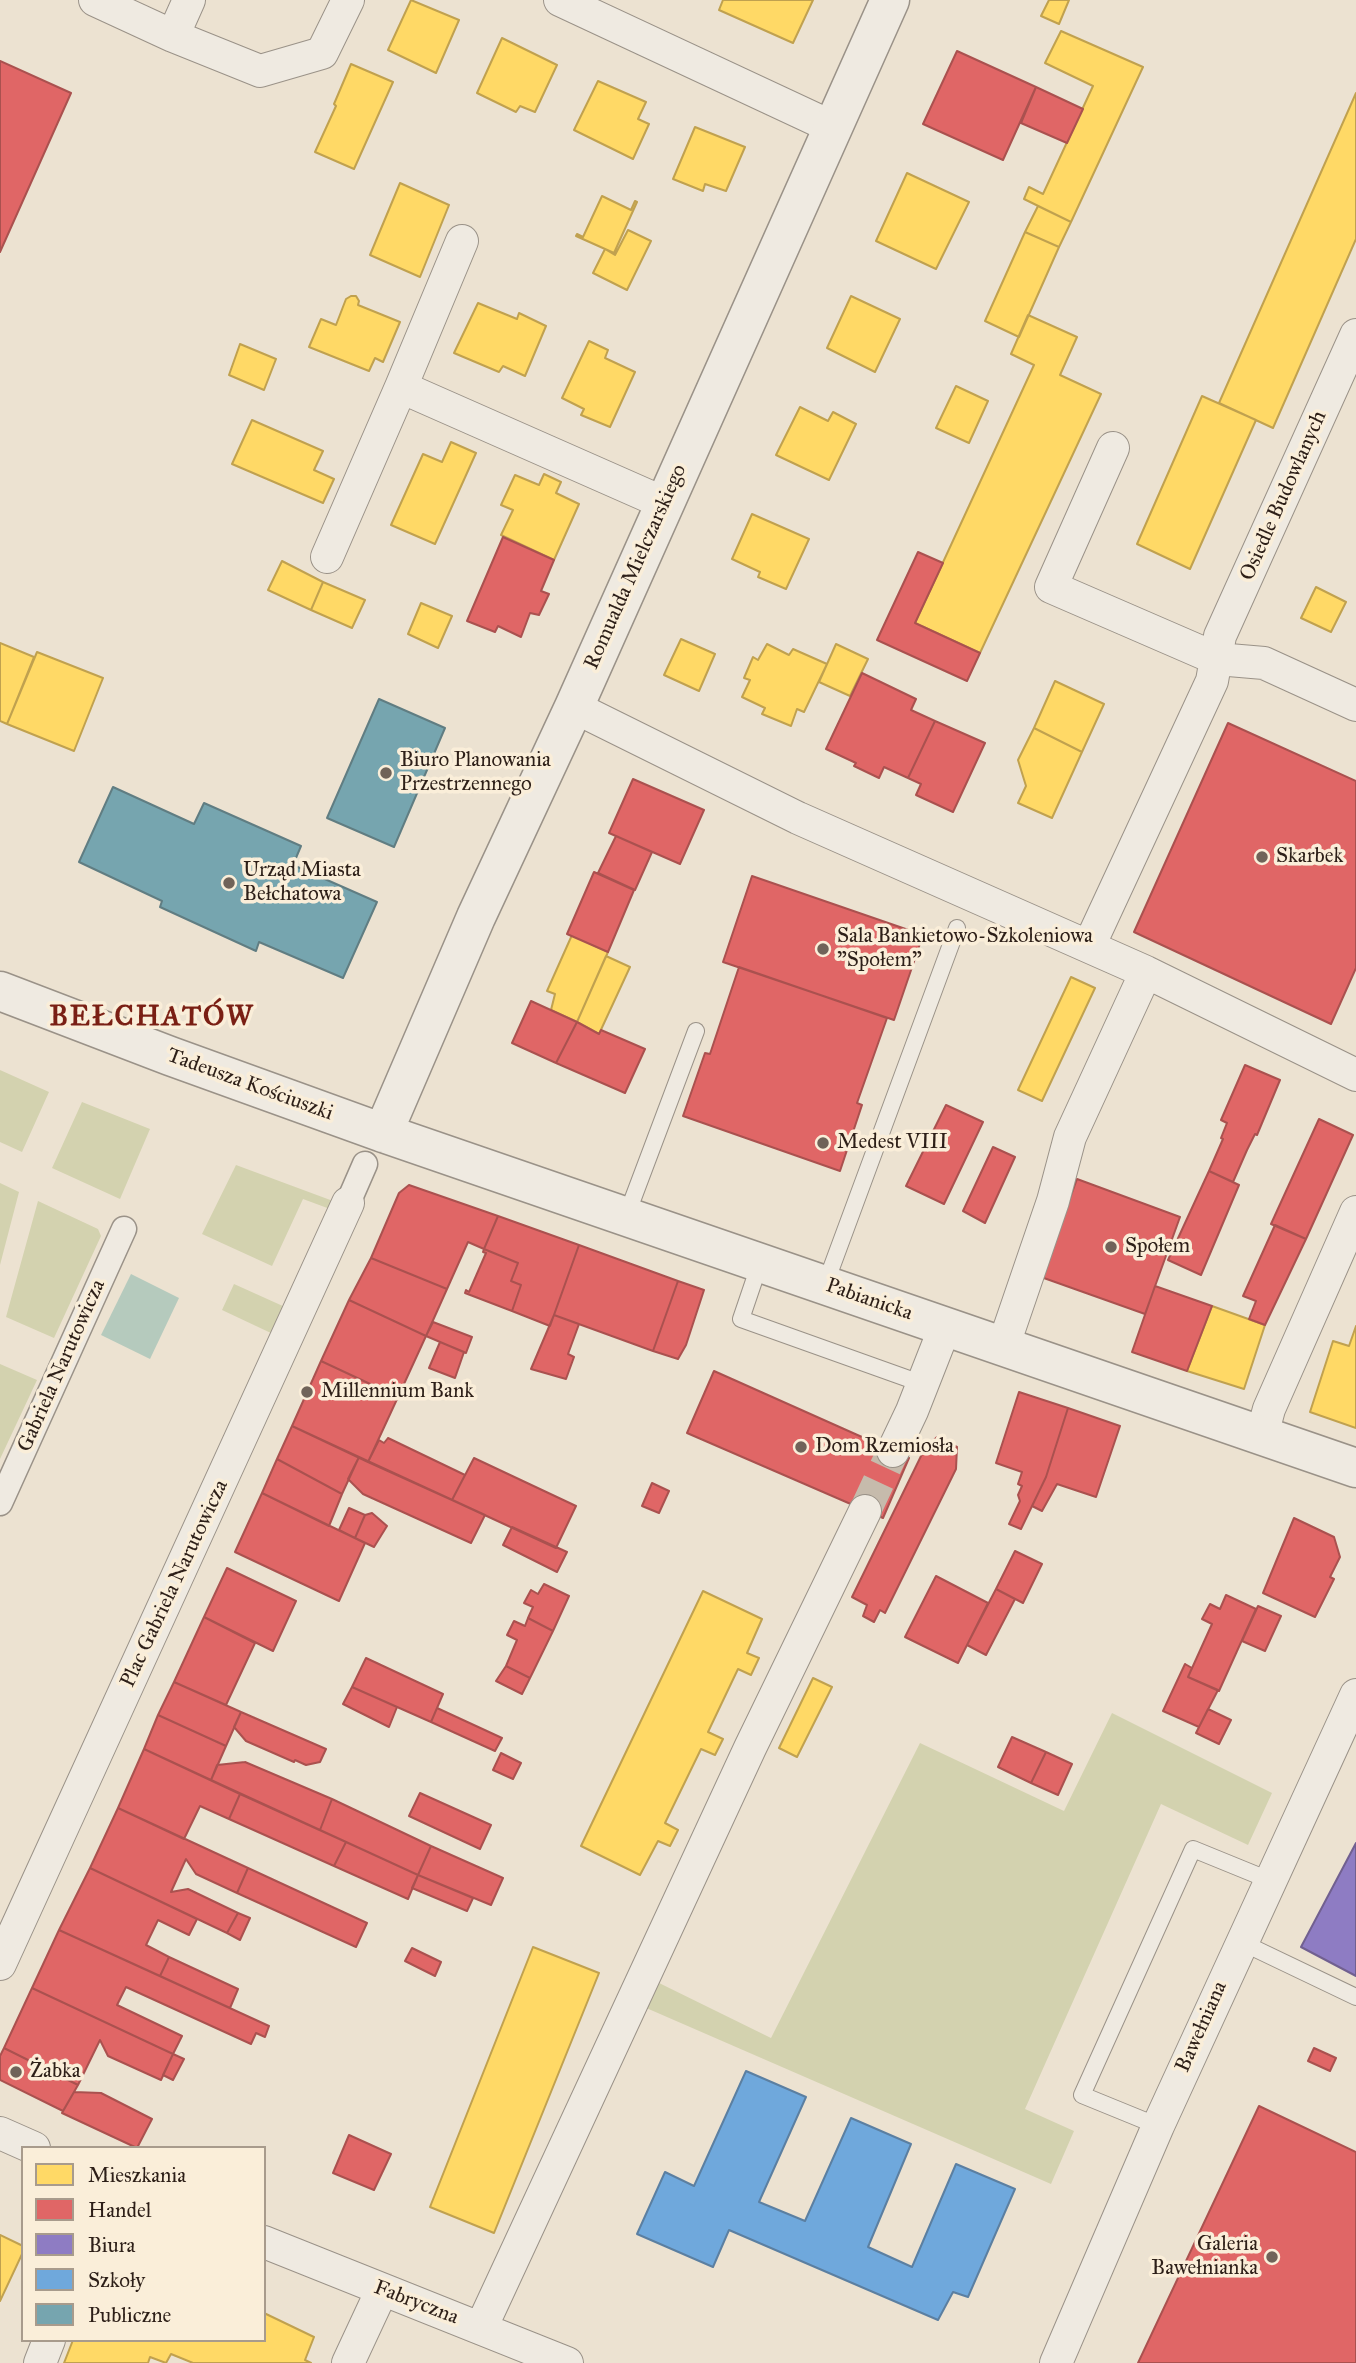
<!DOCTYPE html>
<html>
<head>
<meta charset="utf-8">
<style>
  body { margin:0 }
  #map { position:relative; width:1356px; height:2363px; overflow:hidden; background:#ece2d1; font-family:"IM FELL Great Primer",serif }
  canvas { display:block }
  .legend { position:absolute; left:21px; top:2146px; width:245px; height:196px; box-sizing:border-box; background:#faeed9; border:2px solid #a89b8c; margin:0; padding:9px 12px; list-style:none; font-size:21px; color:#2d1f18 }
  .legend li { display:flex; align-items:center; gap:14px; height:35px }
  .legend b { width:35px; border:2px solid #a89b8c }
</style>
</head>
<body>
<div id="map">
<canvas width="1356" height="2363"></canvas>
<ul class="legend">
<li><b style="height:19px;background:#ffd966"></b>Mieszkania</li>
<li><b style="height:19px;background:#e06666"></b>Handel</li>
<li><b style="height:19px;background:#8e7cc3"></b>Biura</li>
<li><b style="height:19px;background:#6fa8dc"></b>Szkoły</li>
<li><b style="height:19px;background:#76a5af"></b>Publiczne</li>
</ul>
</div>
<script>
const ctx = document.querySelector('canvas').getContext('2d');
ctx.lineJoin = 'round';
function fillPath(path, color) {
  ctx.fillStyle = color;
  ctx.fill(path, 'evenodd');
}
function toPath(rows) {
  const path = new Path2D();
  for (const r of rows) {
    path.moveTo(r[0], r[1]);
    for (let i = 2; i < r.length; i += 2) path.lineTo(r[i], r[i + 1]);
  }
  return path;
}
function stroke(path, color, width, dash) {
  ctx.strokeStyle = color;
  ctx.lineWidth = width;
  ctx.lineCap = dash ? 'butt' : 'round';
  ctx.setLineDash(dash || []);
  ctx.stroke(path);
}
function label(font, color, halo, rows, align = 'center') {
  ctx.font = font + ' "IM FELL Great Primer",serif';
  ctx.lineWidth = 7;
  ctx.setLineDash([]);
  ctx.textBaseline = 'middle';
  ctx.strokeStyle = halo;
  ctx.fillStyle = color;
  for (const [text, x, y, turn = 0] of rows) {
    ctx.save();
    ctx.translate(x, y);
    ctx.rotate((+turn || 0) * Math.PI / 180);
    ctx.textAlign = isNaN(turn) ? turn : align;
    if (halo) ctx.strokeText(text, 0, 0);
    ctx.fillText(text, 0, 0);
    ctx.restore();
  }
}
const green = toPath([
  [0,1070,49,1092,22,1152,0,1142],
  [82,1102,150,1129,120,1199,52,1168],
  [236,1165,333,1201,330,1209,303,1199,272,1266,202,1234],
  [0,1183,19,1192,0,1265],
  [38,1201,98,1229,101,1236,54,1338,6,1317],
  [234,1284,285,1307,273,1334,222,1310],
  [0,1364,37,1380,0,1459],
  [1112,1713,1272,1793,1248,1845,1161,1804,1025,2109,1074,2131,1051,2184,644,2007,655,1981,771,2038,920,1743,1064,1811]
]);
const water = toPath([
  [131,1274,179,1298,150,1359,101,1335]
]);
const homes = toPath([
  [411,0,459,20,436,73,388,50,411,0],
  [723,0,813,0,793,43,719,10,723,0],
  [1049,0,1069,0,1059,24,1041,16,1049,0],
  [1061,31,1143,67,1071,222,1024,199,1029,187,1043,194,1093,86,1045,63,1061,31],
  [502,38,557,65,535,112,520,106,516,112,477,93,502,38],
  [351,64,393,82,354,169,315,152,336,106,334,104,351,64],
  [598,81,646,102,638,119,649,124,633,159,574,130,598,81],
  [1356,93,1356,239,1273,428,1219,403,1356,93],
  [695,127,745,147,726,191,705,184,703,191,673,179,695,127],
  [907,173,969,202,936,269,876,241,907,173],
  [400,183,449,205,420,277,370,255,400,183],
  [602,196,631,210,635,201,637,202,614,253,576,236,577,234,583,237,602,196],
  [1038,206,1071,222,1059,247,1025,232,1038,206],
  [628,230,651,241,627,290,593,273,605,249,615,255,628,230],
  [1025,232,1059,247,1019,337,985,321,1025,232],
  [351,296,356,296,359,301,358,305,400,322,383,362,375,358,369,371,309,347,321,319,336,325,346,299,351,296],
  [851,296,900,319,875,372,827,348,851,296],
  [478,303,517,319,519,313,546,326,525,376,503,366,499,372,454,353,478,303],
  [1028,315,1077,337,1060,375,1101,394,980,653,915,623,1034,365,1011,354,1028,315],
  [589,341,608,350,605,358,635,372,610,427,581,415,584,409,562,398,589,341],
  [240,344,276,359,264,390,229,375,240,344],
  [956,386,988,401,969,443,936,428,956,386],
  [1202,396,1256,420,1190,569,1137,544,1202,396],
  [800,407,828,421,833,412,856,424,829,480,776,455,800,407],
  [252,420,323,451,314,470,334,479,323,503,232,464,252,420],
  [451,442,476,453,435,544,391,525,423,454,442,462,451,442],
  [544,474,561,482,556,493,579,504,554,560,501,535,513,510,501,505,515,475,539,485,544,474],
  [752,514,809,539,786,589,758,577,760,572,732,559,752,514],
  [282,561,323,582,311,610,268,590,282,561],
  [323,582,365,600,352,628,311,610,323,582],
  [1316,587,1346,602,1331,632,1301,618,1316,587],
  [421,603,452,616,438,648,408,634,421,603],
  [681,639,715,654,699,691,664,675,681,639],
  [0,643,34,657,7,724,0,721,0,643],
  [767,644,789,655,793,649,827,664,804,712,797,709,791,726,762,714,765,708,742,697,750,680,744,678,753,657,758,660,767,644],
  [836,644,868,659,850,696,819,682,836,644],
  [37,652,103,678,74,751,7,724,37,652],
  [1055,681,1104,704,1082,752,1034,728,1055,681],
  [1034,728,1082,752,1052,818,1018,803,1026,786,1018,760,1034,728],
  [572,935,608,952,577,1022,551,1010,555,994,547,991,572,935],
  [606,956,630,967,599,1034,577,1022,606,956],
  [1071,977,1095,988,1042,1101,1018,1090,1071,977],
  [1212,1306,1265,1325,1244,1389,1187,1371,1212,1306],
  [1356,1326,1356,1428,1310,1412,1333,1341,1349,1346,1356,1326],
  [703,1591,762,1619,747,1653,759,1658,751,1675,738,1669,708,1732,723,1739,715,1755,701,1749,665,1823,678,1830,670,1846,658,1841,640,1875,581,1846,703,1591],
  [813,1678,832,1687,797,1757,779,1748,813,1678],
  [533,1947,599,1973,494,2233,430,2207,533,1947],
  [0,2235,23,2246,23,2252,0,2301,0,2235],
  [264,2313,314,2337,305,2360,311,2363,193,2363,171,2354,166,2363,150,2357,148,2363,64,2363,73,2340,264,2340,264,2313]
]);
const shops = toPath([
  [957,51,1036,87,1003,160,923,124,957,51],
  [0,61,71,93,0,252,0,61],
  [1036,87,1083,109,1067,143,1021,123,1036,87],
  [503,537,554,560,541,591,549,594,539,615,530,613,521,637,498,626,495,632,467,621,503,537],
  [918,552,943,563,915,623,980,653,967,681,877,640,918,552],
  [862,673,916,699,911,710,935,721,908,778,884,767,879,778,854,766,856,763,826,749,862,673],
  [935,721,985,743,953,812,916,795,921,784,908,778,935,721],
  [1228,723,1356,781,1356,968,1331,1024,1134,932,1228,723],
  [633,779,704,810,680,864,609,833,633,779],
  [616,836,652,852,635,890,598,873,616,836],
  [594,872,634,890,608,952,567,934,594,872],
  [752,876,923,935,894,1020,723,962,752,876],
  [739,967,887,1018,857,1103,862,1105,840,1171,683,1116,705,1053,710,1054,739,967],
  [531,1001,577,1022,556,1063,512,1043,531,1001],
  [577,1022,599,1034,601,1030,645,1049,625,1093,556,1063,577,1022],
  [1245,1065,1280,1080,1257,1135,1255,1134,1247,1150,1233,1182,1209,1171,1223,1139,1221,1138,1227,1123,1221,1120,1245,1065],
  [946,1105,983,1122,944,1204,906,1186,946,1105],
  [1319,1119,1353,1135,1306,1239,1271,1224,1319,1119],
  [993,1147,1015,1157,985,1223,963,1211,993,1147],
  [1209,1171,1239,1185,1201,1275,1168,1260,1209,1171],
  [1077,1179,1180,1217,1145,1314,1041,1277,1077,1179],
  [409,1185,498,1216,484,1249,468,1242,447,1289,371,1258,399,1193,409,1185],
  [498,1216,579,1245,550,1326,512,1311,521,1285,511,1281,518,1263,484,1249,498,1216],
  [1275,1225,1306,1239,1265,1325,1249,1319,1256,1301,1243,1296,1275,1225],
  [579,1245,678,1281,653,1351,554,1315,579,1245],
  [484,1249,518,1263,511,1281,521,1285,512,1311,465,1293,466,1290,469,1292,486,1253,483,1252,484,1249],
  [371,1258,447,1289,426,1336,349,1300,371,1258],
  [678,1281,704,1290,686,1345,678,1359,653,1351,678,1281],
  [1155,1286,1212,1306,1187,1371,1132,1352,1155,1286],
  [349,1300,426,1336,398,1397,321,1361,349,1300],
  [554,1315,579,1324,568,1354,574,1357,566,1379,531,1369,554,1315],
  [433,1322,472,1337,466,1353,426,1336,433,1322],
  [440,1342,464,1352,455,1378,429,1368,440,1342],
  [321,1361,398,1397,368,1462,292,1426,321,1361],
  [714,1371,909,1458,883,1518,687,1433,714,1371],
  [1019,1392,1068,1408,1046,1477,1021,1529,1009,1524,1020,1501,1018,1495,1022,1486,1018,1484,1022,1472,996,1463,1019,1392],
  [1068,1408,1120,1426,1096,1497,1057,1484,1042,1511,1032,1506,1046,1477,1068,1408],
  [292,1426,359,1457,342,1494,277,1459,292,1426],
  [937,1437,957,1447,956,1469,885,1613,880,1610,874,1622,863,1616,867,1605,852,1597,924,1450,937,1437],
  [388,1438,465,1475,452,1500,368,1462,379,1440,384,1443,388,1438],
  [359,1457,485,1515,471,1543,363,1494,348,1479,359,1457],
  [474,1458,576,1506,556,1548,452,1500,474,1458],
  [277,1459,342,1494,329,1526,262,1493,277,1459],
  [652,1483,669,1491,659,1513,642,1506,652,1483],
  [262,1493,365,1543,339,1601,235,1552,262,1493],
  [349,1508,365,1515,355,1538,339,1530,349,1508],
  [372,1513,387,1526,374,1547,355,1538,365,1515,372,1513],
  [1294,1518,1334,1537,1340,1557,1330,1577,1334,1579,1315,1617,1263,1593,1294,1518],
  [512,1527,567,1552,557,1572,503,1545,512,1527],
  [1015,1551,1042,1564,1023,1603,996,1589,1015,1551],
  [227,1568,296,1601,273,1651,204,1617,227,1568],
  [936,1576,988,1603,958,1663,905,1637,936,1576],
  [544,1584,569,1596,553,1631,528,1618,533,1607,524,1603,531,1590,538,1594,544,1584],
  [996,1589,1015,1599,986,1655,967,1645,996,1589],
  [1226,1595,1256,1609,1219,1691,1188,1677,1212,1624,1202,1619,1210,1604,1220,1609,1226,1595],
  [1258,1606,1281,1616,1265,1651,1242,1641,1258,1606],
  [204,1617,255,1643,226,1705,174,1682,204,1617],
  [528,1618,553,1631,530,1678,506,1666,517,1640,507,1635,514,1621,525,1626,528,1618],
  [366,1658,443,1694,431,1722,352,1687,366,1658],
  [1185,1664,1192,1668,1188,1677,1218,1690,1199,1727,1163,1711,1185,1664],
  [506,1666,530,1678,522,1694,496,1681,506,1666],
  [174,1682,241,1712,226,1746,158,1715,174,1682],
  [352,1687,397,1707,389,1727,343,1704,352,1687],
  [437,1708,502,1738,495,1751,431,1722,437,1708],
  [1208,1709,1231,1720,1219,1744,1196,1733,1208,1709],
  [241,1712,326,1749,320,1762,306,1765,295,1760,294,1762,246,1741,234,1727,241,1712],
  [158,1715,226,1746,211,1780,144,1749,158,1715],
  [1012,1737,1046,1752,1031,1783,998,1767,1012,1737],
  [144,1749,240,1794,229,1819,200,1806,184,1839,118,1808,144,1749],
  [1046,1752,1072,1764,1058,1795,1031,1783,1046,1752],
  [501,1753,521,1763,513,1779,493,1770,501,1753],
  [245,1762,332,1799,320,1830,211,1780,217,1765,245,1762],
  [420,1793,491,1825,480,1849,409,1816,420,1793],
  [240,1794,346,1842,334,1866,229,1819,240,1794],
  [332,1799,431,1846,418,1875,320,1830,332,1799],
  [118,1808,248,1868,237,1893,196,1874,186,1859,171,1892,188,1889,238,1913,227,1933,90,1868,118,1808],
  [346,1842,418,1875,408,1899,334,1866,346,1842],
  [431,1846,503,1878,491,1905,418,1875,431,1846],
  [90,1868,197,1919,189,1935,158,1920,146,1945,169,1957,160,1976,59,1930,90,1868],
  [248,1868,367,1923,356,1947,237,1893,248,1868],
  [418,1875,473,1898,467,1911,412,1888,418,1875],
  [238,1913,250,1918,240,1940,227,1933,238,1913],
  [59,1930,269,2026,265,2037,256,2033,251,2044,126,1987,117,2005,182,2036,173,2054,32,1988,59,1930],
  [412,1948,441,1962,435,1976,405,1961,412,1948],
  [169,1957,238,1989,230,2008,160,1976,169,1957],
  [32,1988,173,2054,161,2080,108,2056,100,2040,78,2085,4,2048,32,1988],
  [4,2048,78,2085,63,2111,0,2080,0,2056,4,2048],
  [1314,2048,1336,2058,1330,2071,1308,2061,1314,2048],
  [173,2054,184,2059,173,2080,163,2075,173,2054],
  [74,2092,101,2093,152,2119,137,2148,62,2113,74,2092],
  [1259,2106,1356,2152,1356,2363,1138,2363,1259,2106],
  [349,2135,391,2154,374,2190,333,2173,349,2135]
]);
const offices = toPath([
  [1356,1843,1356,1976,1301,1947,1356,1843]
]);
const schools = toPath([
  [746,2071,806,2097,759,2202,805,2221,851,2118,911,2144,868,2247,912,2267,956,2164,1015,2189,968,2297,953,2292,938,2320,729,2230,713,2267,637,2234,665,2172,694,2186,746,2071]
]);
const public = toPath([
  [379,699,445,728,394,847,327,818,379,699],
  [113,787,194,824,204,803,301,846,293,865,377,902,343,978,259,942,256,951,160,907,162,901,79,862,113,787]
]);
const minorTunnel = toPath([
  [865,1511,893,1451]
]);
const service = toPath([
  [626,1217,696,1031],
  [760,1263,741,1319,923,1384],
  [825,1285,957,928],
  [1241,1942,1356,1997],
  [1158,2126,1082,2095,1193,1849,1269,1880]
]);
const pedestrian = toPath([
  [348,1203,365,1164],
  [0,1503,124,1229]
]);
const minor = toPath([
  [95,0,173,36,189,0],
  [560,0,832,127],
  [173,36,260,71,322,53,348,0],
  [401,387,462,241],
  [1113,448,1051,587,1217,659,1264,663,1356,705],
  [327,557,401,387,664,503],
  [574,707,798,818,1146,972,1356,1075],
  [1089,946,1212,681,1220,636,1356,335],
  [1003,1347,1053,1201,1070,1137,1146,972],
  [1262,1435,1269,1409,1356,1212],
  [893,1451,912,1411,945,1327],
  [0,1964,348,1203],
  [0,2133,34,2148],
  [264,2242,567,2363],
  [481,2328,750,1748,865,1511],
  [40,2363,49,2340],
  [348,2363,382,2290],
  [1056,2363,1158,2126,1356,1695]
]);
const tertiary = toPath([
  [0,991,170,1056,383,1133,1356,1468],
  [383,1133,476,917,574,707,890,0]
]);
const markers = [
  [386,773,7,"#706359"],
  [1262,857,7,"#706359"],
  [229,883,7,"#706359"],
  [823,949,7,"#706359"],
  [823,1143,7,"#706359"],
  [1111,1247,7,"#706359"],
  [307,1392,7,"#706359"],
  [801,1447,7,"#706359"],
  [16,2072,7,"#706359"],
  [1272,2257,7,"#706359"]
];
const streetNames = [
  ["Osiedle Budowlanych",1284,496,-66],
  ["Romualda Mielczarskiego",636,567,-66],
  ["Tadeusza Kościuszki",250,1085,20],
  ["Pabianicka",869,1300,19],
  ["Gabriela Narutowicza",62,1366,-66],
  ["Plac Gabriela Narutowicza",175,1584,-65],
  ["Bawełniana",1202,2027,-66],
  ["Fabryczna",416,2303,21]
];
const poiNames = [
  ["Biuro Planowania",400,761],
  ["Przestrzennego",400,785],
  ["Skarbek",1276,857],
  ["Urząd Miasta",243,871],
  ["Bełchatowa",243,895],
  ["Sala Bankietowo-Szkoleniowa",837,937],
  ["\"Społem\"",837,961],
  ["Medest VIII",837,1143],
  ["Społem",1125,1247],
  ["Millennium Bank",321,1392],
  ["Dom Rzemiosła",815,1447],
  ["Żabka",30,2072],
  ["Galeria",1258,2245,"right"],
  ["Bawełnianka",1258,2269,"right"]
];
const districtNames = [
  ["BEŁCHATÓW",152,1018]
];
fillPath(green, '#d3d2af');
fillPath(water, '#b5cabd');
fillPath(homes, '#ffd966');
stroke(homes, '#c0a14f', 2);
fillPath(shops, '#e06666');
stroke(shops, '#aa514f', 2);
fillPath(offices, '#8e7cc3');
stroke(offices, '#716090', 2);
fillPath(schools, '#6fa8dc');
stroke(schools, '#5b7fa1', 2);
fillPath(public, '#76a5af');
stroke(public, '#607d82', 2);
stroke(minorTunnel, '#c6bbac', 32, [32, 16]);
stroke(service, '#9a9288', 18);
stroke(pedestrian, '#9a9288', 27);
stroke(minor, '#9a9288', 34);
stroke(tertiary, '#9a9288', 41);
stroke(service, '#efeae1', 16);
stroke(pedestrian, '#efeae1', 24);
stroke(minor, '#efeae1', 32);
stroke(tertiary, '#efeae1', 38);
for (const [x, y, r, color] of markers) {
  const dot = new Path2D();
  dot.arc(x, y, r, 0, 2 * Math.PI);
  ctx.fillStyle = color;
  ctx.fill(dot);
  stroke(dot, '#faeed9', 2.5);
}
label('21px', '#2d1f18', '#faeed9', streetNames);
label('21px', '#2d1f18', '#faeed9', poiNames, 'left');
ctx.letterSpacing = '2px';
label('bold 28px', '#7a1f14', '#faeed9', districtNames);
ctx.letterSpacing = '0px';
</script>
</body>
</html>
